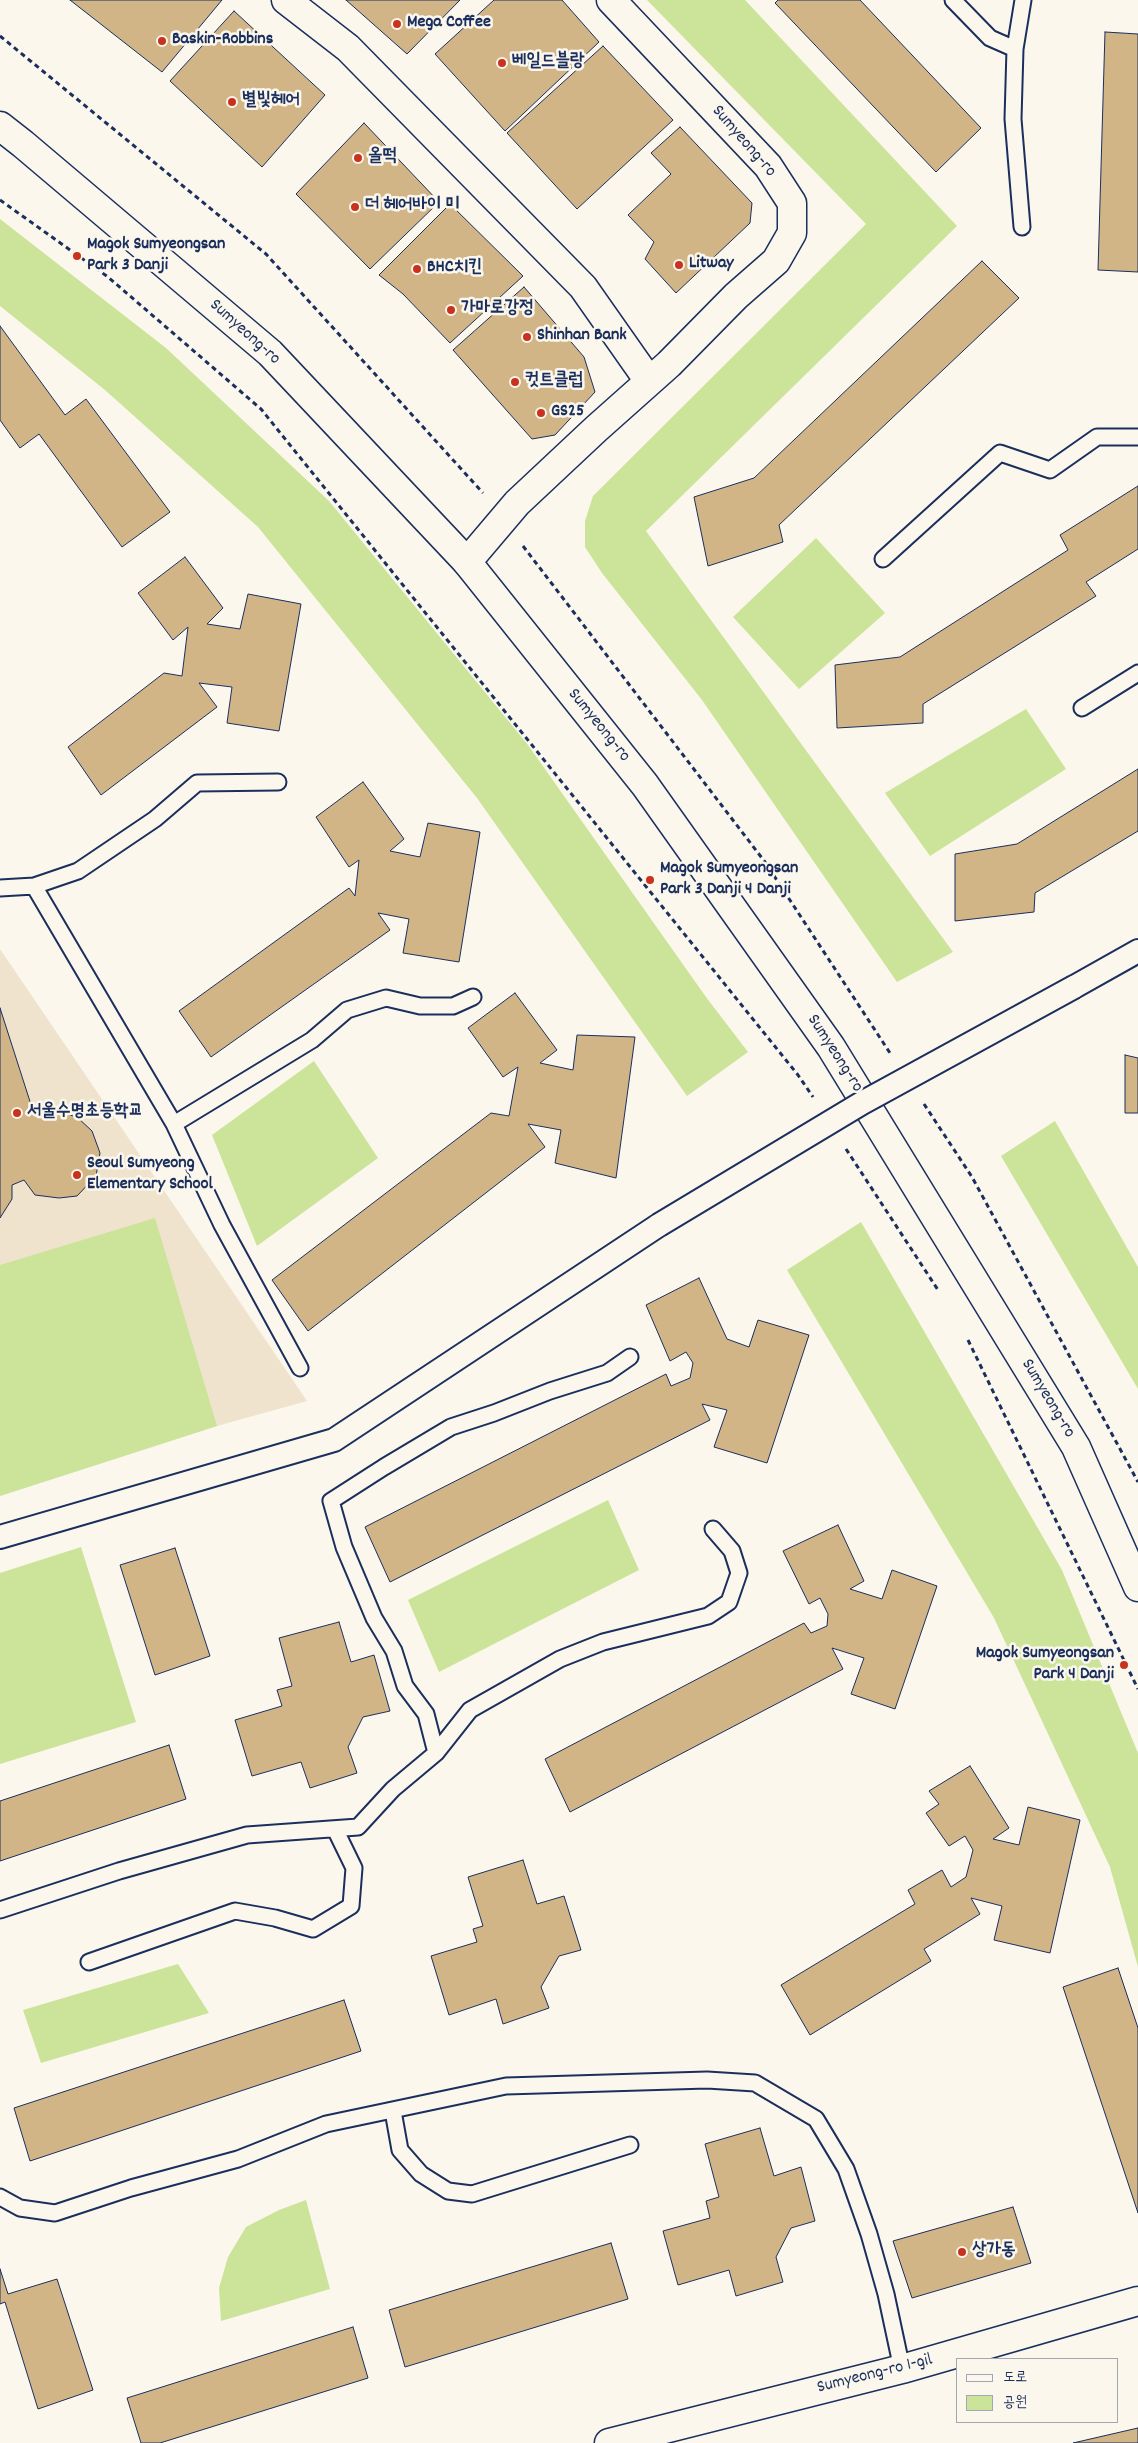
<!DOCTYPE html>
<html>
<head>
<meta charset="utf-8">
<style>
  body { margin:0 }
  #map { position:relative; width:1138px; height:2443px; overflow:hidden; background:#fbf7ec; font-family:Dekko,"Poor Story",sans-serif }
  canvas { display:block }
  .legend { position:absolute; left:956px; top:2358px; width:162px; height:65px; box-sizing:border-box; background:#fbf7ec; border:1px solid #a1a7b3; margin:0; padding:6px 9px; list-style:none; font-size:15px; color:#1b2f5e }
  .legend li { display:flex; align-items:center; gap:10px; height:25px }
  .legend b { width:25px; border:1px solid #a1a7b3 }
</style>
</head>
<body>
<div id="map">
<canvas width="1138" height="2443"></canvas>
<ul class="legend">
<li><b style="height:6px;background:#fbf7ec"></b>도로</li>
<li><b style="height:14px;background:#cbe49a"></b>공원</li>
</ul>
</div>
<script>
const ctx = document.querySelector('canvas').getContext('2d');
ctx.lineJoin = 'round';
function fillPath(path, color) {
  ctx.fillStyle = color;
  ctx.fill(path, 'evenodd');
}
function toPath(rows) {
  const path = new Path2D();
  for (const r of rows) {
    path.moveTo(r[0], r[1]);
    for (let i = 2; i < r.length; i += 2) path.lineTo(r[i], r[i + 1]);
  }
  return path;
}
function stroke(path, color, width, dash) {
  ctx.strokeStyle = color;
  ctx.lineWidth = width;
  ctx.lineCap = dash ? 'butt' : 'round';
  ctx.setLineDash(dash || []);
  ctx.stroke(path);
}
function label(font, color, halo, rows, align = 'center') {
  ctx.font = font + ' Dekko,"Poor Story",sans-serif';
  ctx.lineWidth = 5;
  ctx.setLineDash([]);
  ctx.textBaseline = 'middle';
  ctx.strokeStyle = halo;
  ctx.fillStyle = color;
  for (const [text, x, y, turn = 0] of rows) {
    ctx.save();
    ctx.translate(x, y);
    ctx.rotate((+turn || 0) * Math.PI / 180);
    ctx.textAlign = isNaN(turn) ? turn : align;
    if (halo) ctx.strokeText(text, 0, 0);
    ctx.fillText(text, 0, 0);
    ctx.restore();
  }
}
const built = toPath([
  [0,949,307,1401,217,1426,0,1496]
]);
const green = toPath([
  [647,0,745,0,957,226,646,531,953,952,897,982,702,700,602,573,585,547,585,521,593,496,866,224],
  [0,219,166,348,329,501,528,745,706,997,748,1052,687,1096,477,798,258,527,105,390,0,306],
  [816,538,885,613,799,689,733,617],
  [1026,709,1066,769,930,856,885,793],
  [314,1061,378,1158,257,1246,212,1135],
  [1055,1121,1138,1267,1138,1389,1001,1156],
  [155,1218,217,1426,0,1496,0,1265],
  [861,1222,1062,1570,1138,1753,1138,1967,1110,1867,994,1618,787,1270],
  [608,1500,639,1570,439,1672,408,1600],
  [81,1547,136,1722,0,1764,0,1573],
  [178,1964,209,2013,41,2063,23,2010],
  [306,2200,330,2289,221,2321,219,2288,228,2257,246,2227,279,2210]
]);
const building = toPath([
  [70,0,222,0,162,72,70,0],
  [346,0,460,0,407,54,346,0],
  [494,0,562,0,599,42,505,131,435,54,494,0],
  [778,0,860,0,981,128,936,172,775,3,778,0],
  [234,11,325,95,262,167,170,81,234,11],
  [1105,32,1138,34,1138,272,1098,270,1105,32],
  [603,46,673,120,577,209,507,133,603,46],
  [364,123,439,202,370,269,296,194,364,123],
  [680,127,752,203,750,223,676,293,645,259,654,242,628,215,671,174,651,153,680,127],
  [450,204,523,276,450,343,403,294,379,275,450,204],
  [982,261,1019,298,779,525,783,542,708,566,694,497,754,478,982,261],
  [524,287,584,357,595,392,555,435,532,439,453,350,524,287],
  [0,326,65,415,86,399,170,512,122,547,39,434,20,448,0,420,0,326],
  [1138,486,1138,549,1086,582,1096,596,923,704,923,723,837,728,835,665,900,657,1068,550,1060,535,1138,486],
  [185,557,223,608,207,624,240,629,248,594,301,604,279,731,227,723,232,687,199,683,217,707,101,795,68,747,164,673,182,676,188,627,173,640,138,593,185,557],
  [1138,769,1138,831,1035,893,1034,912,955,921,955,854,1017,844,1138,769],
  [363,782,404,839,390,851,420,857,428,823,480,832,459,962,403,953,409,919,378,913,390,930,211,1057,179,1011,349,888,355,896,359,860,349,867,316,817,363,782],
  [515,993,557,1050,540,1063,573,1070,577,1035,635,1037,616,1178,555,1163,561,1130,528,1124,545,1147,308,1331,272,1280,491,1113,509,1116,518,1067,503,1077,468,1028,515,993],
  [0,1008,34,1114,56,1111,77,1117,92,1131,100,1153,96,1176,77,1196,59,1198,35,1195,24,1180,12,1185,12,1199,0,1218,0,1008],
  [1125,1055,1138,1058,1138,1113,1125,1113,1125,1055],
  [699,1278,727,1339,749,1347,758,1320,809,1335,767,1463,714,1447,727,1410,702,1404,710,1420,390,1582,365,1527,666,1374,671,1386,690,1378,693,1363,686,1352,670,1361,646,1305,699,1278],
  [838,1525,864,1581,850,1589,882,1599,892,1570,937,1586,895,1709,851,1694,864,1658,832,1648,843,1669,570,1812,545,1759,804,1623,811,1633,827,1626,828,1614,820,1598,809,1604,783,1551,838,1525],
  [175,1548,210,1656,155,1675,120,1565,175,1548],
  [339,1622,351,1662,374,1655,390,1711,363,1717,348,1747,357,1773,310,1788,301,1762,252,1776,235,1720,282,1706,277,1690,292,1686,279,1638,339,1622],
  [169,1745,186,1799,0,1861,0,1801,169,1745],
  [970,1766,1009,1828,993,1839,1019,1845,1028,1807,1080,1820,1050,1953,994,1940,1002,1906,971,1898,980,1914,924,1949,931,1961,810,2035,781,1985,915,1904,908,1890,942,1870,951,1887,966,1877,973,1850,965,1836,949,1846,926,1813,939,1804,929,1791,970,1766],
  [523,1860,537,1904,564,1896,581,1950,559,1956,541,1987,549,2008,503,2024,496,1999,449,2015,431,1956,477,1942,473,1929,483,1926,468,1877,523,1860],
  [1118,1968,1138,2028,1138,2213,1063,1987,1118,1968],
  [344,2000,361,2051,30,2161,14,2108,344,2000],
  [760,2128,774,2176,801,2167,815,2221,791,2228,776,2257,783,2282,736,2296,729,2270,678,2285,663,2231,710,2218,706,2201,719,2197,705,2144,760,2128],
  [1013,2207,1031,2263,912,2298,893,2241,1013,2207],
  [611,2243,628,2299,405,2367,389,2310,611,2243],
  [0,2269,8,2294,57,2279,93,2390,38,2409,5,2302,0,2304,0,2269],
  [353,2327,368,2378,160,2443,141,2443,127,2398,353,2327],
  [1138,2428,1138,2443,1073,2443,1138,2428]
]);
const path = toPath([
  [0,36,266,254,483,493],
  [0,200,108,277,261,409,798,1075,813,1097],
  [523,546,765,862,890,1053],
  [924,1104,972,1177,1138,1482],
  [846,1149,938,1290],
  [968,1340,1138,1689]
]);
const service = toPath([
  [953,0,990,38,1015,49,1023,0],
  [1015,49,1013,119,1022,227],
  [883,559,1000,453,1050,470,1097,437,1138,437],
  [1082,708,1138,673],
  [34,886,174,1124,222,1225,300,1368],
  [0,888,34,886,78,871,155,819,197,783,278,782],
  [174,1124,312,1040,347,1010,386,998,420,1006,453,1006,473,997],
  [436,1753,426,1714,405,1686,394,1651,374,1618,344,1547,331,1501,384,1467,451,1427,494,1413,550,1391,607,1373,630,1357],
  [0,1910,119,1871,247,1835,358,1827,393,1789,436,1753,470,1710,560,1659,603,1642,708,1616,729,1602,739,1573,732,1551,713,1529],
  [89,1962,235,1911,275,1918,313,1929,351,1906,354,1868,335,1829],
  [393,2111,400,2150,421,2174,448,2191,472,2194,630,2145],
  [0,2197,20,2208,55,2213,131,2188,238,2159,326,2124,506,2086,707,2080,755,2083,816,2119,846,2169,869,2234,886,2294,902,2369]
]);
const pedestrian = toPath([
  [1074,987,1138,951],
  [0,1537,334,1440,659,1225]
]);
const minor = toPath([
  [286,0,348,48,583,287,649,381],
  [467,562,517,503,596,429,669,364,736,296,776,261,792,233,792,203,768,166,611,0]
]);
const tertiary = toPath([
  [609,2443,902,2369,1138,2301]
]);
const secondary = toPath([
  [0,126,23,144,270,353,467,562,645,785,831,1047,1076,1447,1138,1587]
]);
const pedestrianBridge = toPath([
  [659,1225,862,1103,1074,987]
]);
const markers = [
  [397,24,5,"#c8321e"],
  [162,41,5,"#c8321e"],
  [502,63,5,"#c8321e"],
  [232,102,5,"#c8321e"],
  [358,158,5,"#c8321e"],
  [355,207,5,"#c8321e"],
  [77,256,5,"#c8321e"],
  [679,265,5,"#c8321e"],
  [417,269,5,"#c8321e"],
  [451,310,5,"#c8321e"],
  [527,337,5,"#c8321e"],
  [515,382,5,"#c8321e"],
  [541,413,5,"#c8321e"],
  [650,880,5,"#c8321e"],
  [17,1113,5,"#c8321e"],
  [77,1175,5,"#c8321e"],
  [1124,1665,5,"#c8321e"],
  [962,2252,5,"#c8321e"]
];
const poiNames = [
  ["Mega Coffee",407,24],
  ["Baskin-Robbins",172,41],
  ["베일드블랑",512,63],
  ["별빛헤어",242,102],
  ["올떡",368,158],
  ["더 헤어바이 미",365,207],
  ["Magok Sumyeongsan",87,246],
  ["Park 3 Danji",87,267],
  ["Litway",689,265],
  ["BHC치킨",427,269],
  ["가마로강정",461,310],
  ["Shinhan Bank",537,337],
  ["컷트클럽",525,382],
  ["GS25",551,413],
  ["Magok Sumyeongsan",660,870],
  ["Park 3 Danji 4 Danji",660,891],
  ["서울수명초등학교",27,1113],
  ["Seoul Sumyeong",87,1165],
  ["Elementary School",87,1186],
  ["Magok Sumyeongsan",1114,1655,"right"],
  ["Park 4 Danji",1114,1676,"right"],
  ["상가동",972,2252]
];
const streetNames = [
  ["Sumyeong-ro",743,142,49],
  ["Sumyeong-ro",244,333,42],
  ["Sumyeong-ro",598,726,51],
  ["Sumyeong-ro",834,1054,57],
  ["Sumyeong-ro",1047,1399,59],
  ["Sumyeong-ro 1-gil",875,2375,-14]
];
fillPath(built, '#efe3ce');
fillPath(green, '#cbe49a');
fillPath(building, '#d2b587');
stroke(building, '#1b2f5e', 1);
stroke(service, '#1b2f5e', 19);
stroke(pedestrian, '#1b2f5e', 26);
stroke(minor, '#1b2f5e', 31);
stroke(tertiary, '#1b2f5e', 31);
stroke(secondary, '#1b2f5e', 31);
stroke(path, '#1b2f5e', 3, [5, 4]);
stroke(service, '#fbf7ec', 15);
stroke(pedestrian, '#fbf7ec', 22);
stroke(minor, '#fbf7ec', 28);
stroke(tertiary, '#fbf7ec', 28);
stroke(secondary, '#fbf7ec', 28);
stroke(pedestrianBridge, '#1b2f5e', 26, []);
stroke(pedestrianBridge, '#fbf7ec', 22);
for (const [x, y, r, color] of markers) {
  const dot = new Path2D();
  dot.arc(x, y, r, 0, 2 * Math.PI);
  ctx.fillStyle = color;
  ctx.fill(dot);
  stroke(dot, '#fbf7ec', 2);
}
label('bold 18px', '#1b2f5e', '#fbf7ec', poiNames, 'left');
label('18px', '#1b2f5e', '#fbf7ec', streetNames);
</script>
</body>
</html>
